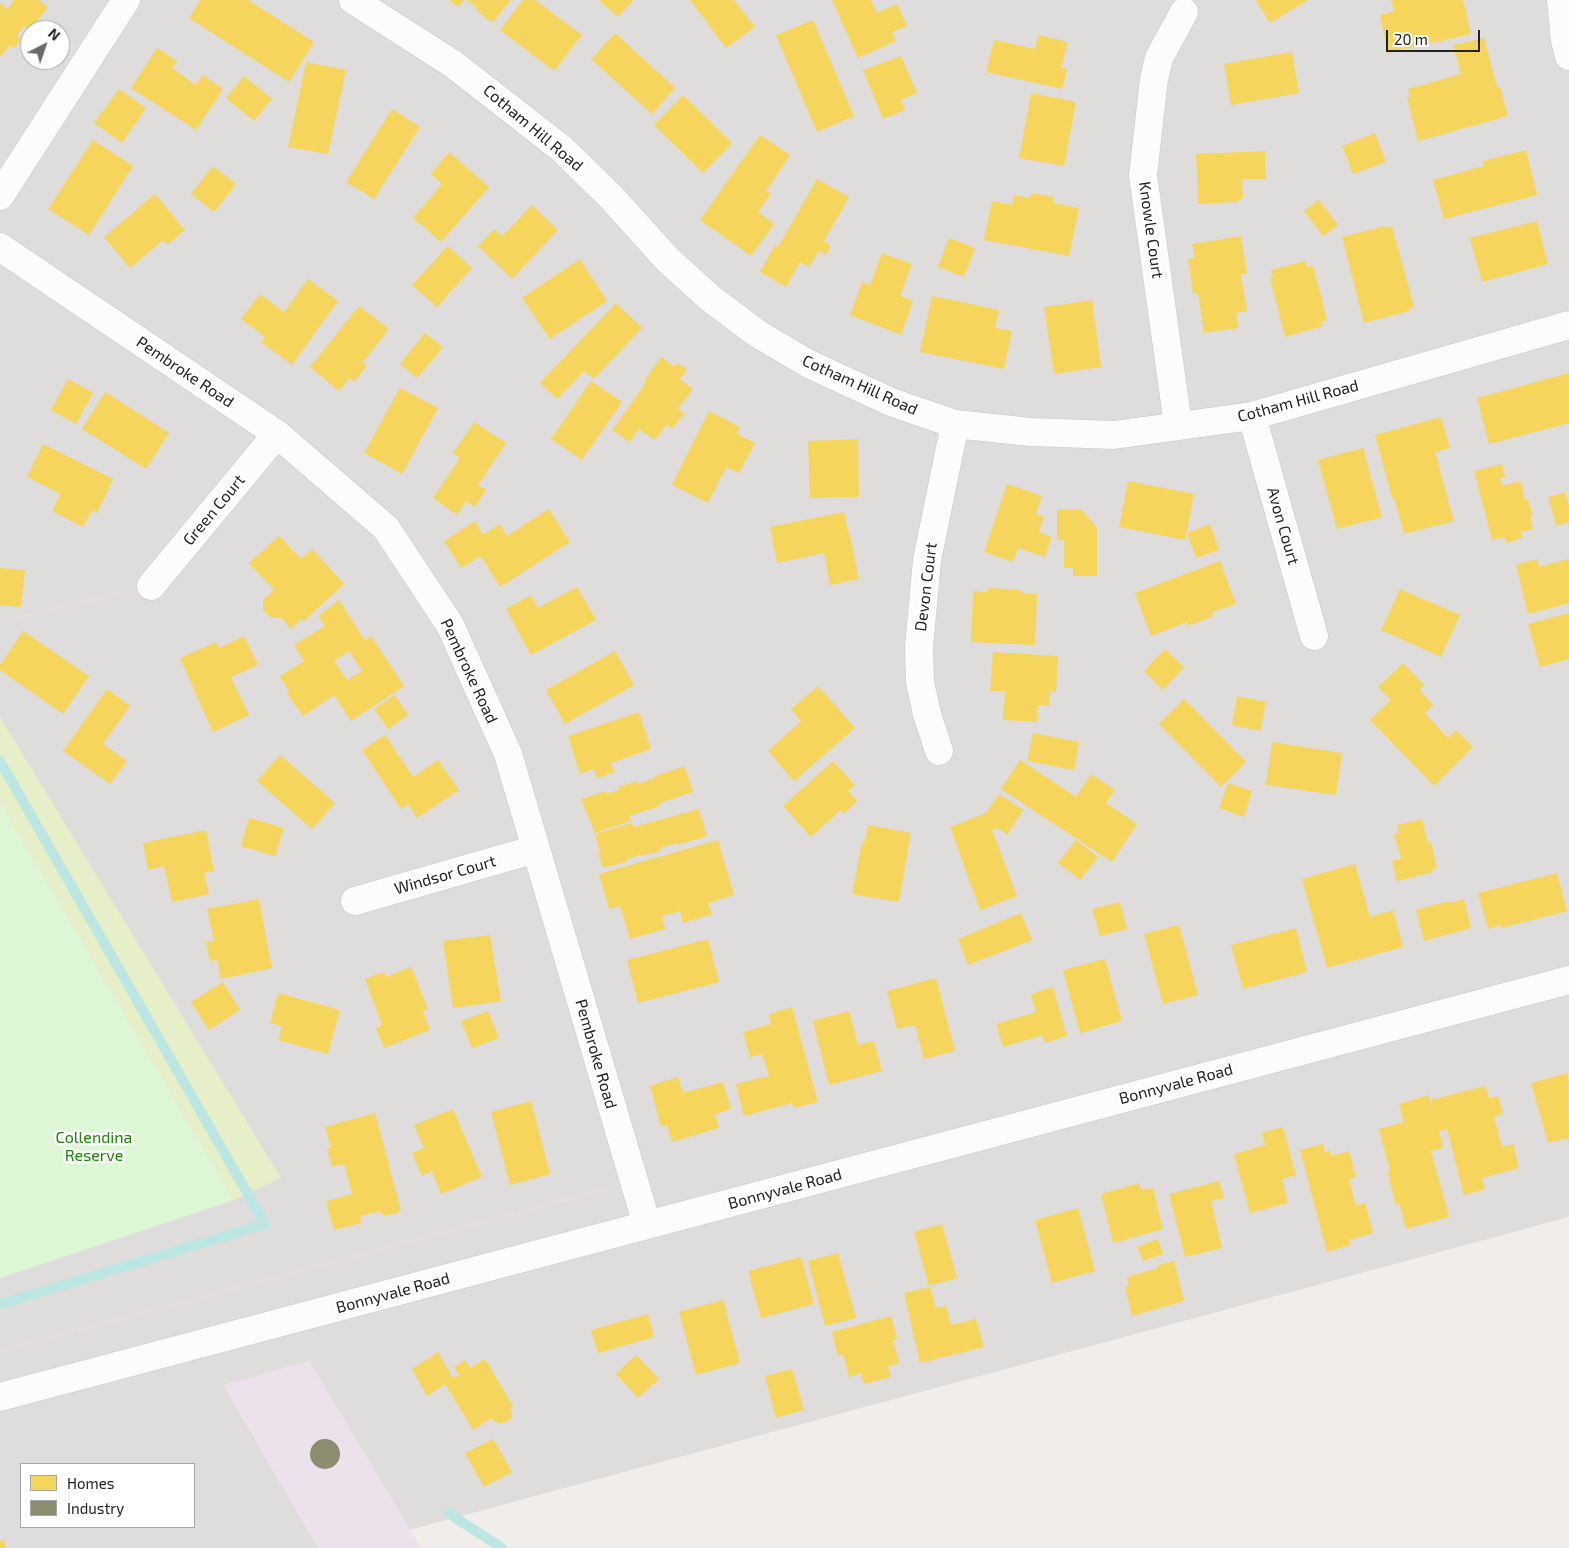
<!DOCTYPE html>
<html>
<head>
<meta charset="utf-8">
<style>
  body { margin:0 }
  #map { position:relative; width:1569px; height:1548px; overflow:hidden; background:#f0edea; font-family:"Exo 2",sans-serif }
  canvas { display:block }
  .legend { position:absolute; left:20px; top:1463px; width:175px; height:65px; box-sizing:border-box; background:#fff; border:1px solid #a7a7a7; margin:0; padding:6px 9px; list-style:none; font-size:15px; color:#222 }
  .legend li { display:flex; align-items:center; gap:10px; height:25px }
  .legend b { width:25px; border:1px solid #a7a7a7 }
  .north { position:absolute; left:20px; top:20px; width:50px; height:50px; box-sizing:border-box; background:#fff; border:1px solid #a7a7a7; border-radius:50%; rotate:41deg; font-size:14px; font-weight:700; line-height:20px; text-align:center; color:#222 }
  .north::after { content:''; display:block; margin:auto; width:18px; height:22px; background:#6a6968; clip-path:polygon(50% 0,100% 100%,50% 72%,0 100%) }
  .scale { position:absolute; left:1386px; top:30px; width:94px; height:22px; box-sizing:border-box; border:2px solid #222; border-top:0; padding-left:6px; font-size:15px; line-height:18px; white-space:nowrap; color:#222; -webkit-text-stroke:4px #fff; paint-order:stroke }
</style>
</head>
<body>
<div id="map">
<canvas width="1569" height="1548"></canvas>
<ul class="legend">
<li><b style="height:14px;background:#f6d55c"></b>Homes</li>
<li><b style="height:14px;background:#8c8c6e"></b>Industry</li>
</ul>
<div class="north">N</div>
<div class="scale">20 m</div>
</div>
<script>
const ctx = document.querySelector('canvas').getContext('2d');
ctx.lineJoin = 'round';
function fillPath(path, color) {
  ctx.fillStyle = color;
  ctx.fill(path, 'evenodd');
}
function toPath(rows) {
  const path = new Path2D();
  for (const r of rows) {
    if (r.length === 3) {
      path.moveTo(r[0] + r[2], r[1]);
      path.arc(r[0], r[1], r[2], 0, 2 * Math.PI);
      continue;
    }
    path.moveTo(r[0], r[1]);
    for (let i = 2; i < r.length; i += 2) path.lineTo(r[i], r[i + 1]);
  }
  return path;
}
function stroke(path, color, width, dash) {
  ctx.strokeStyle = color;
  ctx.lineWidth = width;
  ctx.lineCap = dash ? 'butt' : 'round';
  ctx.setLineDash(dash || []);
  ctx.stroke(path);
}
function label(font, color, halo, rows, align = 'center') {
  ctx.font = font + ' "Exo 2",sans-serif';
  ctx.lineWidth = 5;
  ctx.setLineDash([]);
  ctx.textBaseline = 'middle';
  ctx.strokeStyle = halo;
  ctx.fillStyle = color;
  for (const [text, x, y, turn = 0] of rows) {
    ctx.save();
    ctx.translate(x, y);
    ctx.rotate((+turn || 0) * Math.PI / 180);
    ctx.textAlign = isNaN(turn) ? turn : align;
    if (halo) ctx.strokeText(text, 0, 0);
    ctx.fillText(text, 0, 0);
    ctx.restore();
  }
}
const residential = toPath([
  [0,0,1569,0,1569,1217,409,1530,350,1548,0,1548],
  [30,30,60,30,60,60,30,60],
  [21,1464,194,1464,194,1527,21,1527]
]);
const industrial = toPath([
  [309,1361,421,1548,318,1548,223,1385]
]);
const grass = toPath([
  [0,717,281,1178,234,1200,0,802]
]);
const park = toPath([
  [0,802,234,1200,0,1278]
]);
const homes = toPath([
  [14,0,39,0,48,7,30,30,24,26,17,36,21,39,14,48,10,45,0,57,0,3,7,9],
  [200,0,248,0,314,42,289,82,189,18],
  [449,0,464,0,458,7],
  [467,0,511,0,492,23,477,11,478,9],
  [523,0,535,0,582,35,554,71,500,30],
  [599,0,633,0,618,17],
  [690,0,734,0,755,27,726,48],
  [832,0,871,0,877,13,897,4,907,26,892,32,896,41,858,58],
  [1256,0,1308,0,1270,23],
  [1391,0,1463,0,1471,34,1388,53,1380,15,1394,11],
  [813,20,854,116,817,132,776,35],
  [615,33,675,88,652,114,591,59],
  [1038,35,1068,42,1061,68,1067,69,1062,89,986,72,994,40,1035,49],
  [1484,38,1497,87,1500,87,1508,116,1418,141,1407,97,1410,97,1408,89,1461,74,1453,45],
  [157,48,177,61,172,68,196,85,203,75,223,89,196,130,131,88],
  [1292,52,1299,93,1231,105,1224,64],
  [901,56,917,93,901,100,905,110,883,119,863,70],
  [306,62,346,70,328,154,288,147],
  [244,76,272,99,254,121,226,98],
  [119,89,146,108,122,143,94,123],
  [1031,93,1076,102,1064,166,1019,158],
  [683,95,732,143,703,173,654,125],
  [392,109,420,127,374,199,346,182],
  [1375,133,1386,162,1353,174,1342,146],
  [760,135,790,155,766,191,771,194,758,212,774,224,751,256,700,220],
  [93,140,133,166,89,235,48,209],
  [1526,150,1537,195,1444,219,1433,180,1484,166,1483,161],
  [1265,151,1266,179,1242,179,1243,197,1237,202,1198,204,1196,154],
  [449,152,489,187,441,242,413,218,442,184,431,174],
  [213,166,236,184,214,212,191,194],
  [817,179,849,197,824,241,831,246,826,255,819,251,809,267,800,262,786,287,760,272,775,245,778,247],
  [1031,193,1054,197,1053,203,1079,208,1069,256,984,240,992,201,1012,205,1014,195,1030,198],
  [155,194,185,230,167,245,163,240,130,268,104,237],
  [1319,200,1338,225,1323,236,1304,211],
  [532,205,558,230,512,279,478,246,494,229,502,236],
  [1537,221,1548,264,1482,282,1470,238],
  [1385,226,1386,228,1392,226,1414,307,1408,309,1409,311,1364,323,1342,237],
  [1241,236,1247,273,1241,274,1247,311,1236,313,1238,328,1204,333,1198,293,1193,293,1188,259,1195,258,1192,244],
  [949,238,975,248,964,277,938,267],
  [448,246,472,268,437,307,412,285],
  [882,253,912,264,900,296,913,301,901,335,850,315,862,282,870,285],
  [580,259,607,301,550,339,522,298],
  [1305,261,1307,267,1313,266,1327,320,1321,322,1323,326,1285,337,1270,278,1273,277,1271,270],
  [308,279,338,301,292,365,261,342,265,337,241,319,260,294,284,312],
  [932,296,999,310,995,328,1012,331,1004,369,920,352],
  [1092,300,1101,367,1054,374,1044,307],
  [616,303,642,328,594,379,584,371,557,399,540,383],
  [359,306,389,329,362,363,367,366,354,382,350,378,339,391,310,367],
  [425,333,443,347,417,378,400,364],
  [661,357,675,367,678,363,687,369,680,379,693,389,678,409,684,413,672,429,667,424,655,440,639,429,630,442,612,430,646,383,644,381],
  [1569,373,1569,423,1489,444,1477,398],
  [68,379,93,393,76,424,51,410],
  [591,381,622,402,582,460,551,439],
  [400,388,438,408,402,474,364,453],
  [105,392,169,433,146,469,82,429],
  [709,411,740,427,737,434,755,443,739,473,726,467,708,503,672,485],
  [1441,417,1450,448,1435,452,1454,521,1404,534,1394,498,1392,498,1375,435],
  [474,422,506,443,478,485,486,490,475,507,466,501,457,515,433,498,460,458,453,453],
  [858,439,859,497,810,498,808,441],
  [43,444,113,479,97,513,92,510,83,527,52,511,60,494,27,477],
  [1363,448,1382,517,1337,529,1318,460],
  [1502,464,1505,477,1500,478,1502,486,1521,481,1525,500,1528,499,1533,516,1530,517,1533,529,1521,532,1522,538,1506,543,1505,537,1492,540,1474,471],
  [1128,481,1194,494,1185,540,1119,527],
  [1007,484,1042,496,1036,514,1044,517,1039,532,1052,537,1045,557,1018,548,1013,562,984,552],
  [1565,492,1569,506,1569,522,1556,526,1548,497],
  [549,509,570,542,500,587,481,556,461,568,444,541,475,521,483,535,500,524,507,536],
  [1057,509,1082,510,1097,528,1097,576,1073,576,1073,568,1064,568,1064,540,1057,540],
  [844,512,848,531,849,531,859,579,830,585,824,553,777,563,770,527],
  [1210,524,1219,550,1196,558,1187,533],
  [279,536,301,559,312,549,344,584,304,621,302,619,290,629,282,618,271,618,263,610,263,600,274,590,249,563],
  [1537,559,1539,567,1569,559,1569,603,1528,614,1516,565],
  [1220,561,1236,604,1212,612,1214,616,1188,626,1187,622,1151,636,1135,593],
  [0,568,25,570,21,607,0,605],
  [577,587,596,620,531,655,506,609,531,595,538,608],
  [988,588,1022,590,1022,593,1037,594,1035,645,971,642,973,591,988,592],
  [1400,589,1460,615,1441,657,1381,630],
  [339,600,365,641,371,636,404,686,351,721,334,695,303,716,287,693,289,691,280,676,304,661,294,645,325,626,318,616],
  [349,651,362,671,347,680,334,661],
  [1569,613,1569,659,1540,667,1528,624],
  [23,631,89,676,63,714,0,670,0,665],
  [244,636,258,665,231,677,249,715,213,732,180,658,216,642,219,648],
  [1165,649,1184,667,1163,690,1144,671],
  [615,651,634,685,565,724,546,690],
  [993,652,1058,656,1056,692,1050,691,1049,706,1038,705,1037,722,1003,720,1005,691,990,691],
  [1403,663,1424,685,1419,690,1433,705,1425,713,1448,738,1456,730,1473,747,1434,786,1370,720,1391,700,1378,687],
  [818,686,855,728,794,781,768,751,801,721,791,709],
  [107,689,130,706,103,744,127,761,110,784,63,751],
  [395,695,408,715,388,729,374,709],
  [1237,696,1266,702,1260,731,1232,725],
  [1184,699,1246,762,1221,787,1159,724],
  [639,712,651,749,611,763,614,772,597,778,594,769,580,774,568,736],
  [1033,733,1079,742,1074,770,1027,761],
  [385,735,413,777,438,760,459,790,417,818,408,804,401,809,362,750],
  [1272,742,1342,753,1336,795,1266,785],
  [280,755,335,803,312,829,257,781],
  [1020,760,1076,797,1091,774,1115,790,1106,803,1137,824,1112,862,1001,789],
  [833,761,855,785,848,791,857,801,843,814,840,810,811,837,783,806],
  [685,766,693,792,660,803,660,806,629,816,631,821,595,833,581,799,606,791,607,794,619,790,618,787,637,781,638,784,655,778,655,776],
  [1228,783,1252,791,1244,817,1219,808],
  [999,794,1023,810,1007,835,998,828,992,830,1017,896,980,910,950,827,986,813],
  [699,809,707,836,677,845,676,843,660,848,661,851,640,856,640,855,627,859,628,861,603,868,598,853,600,852,595,834,632,823,633,827],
  [249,818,284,828,275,856,241,846],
  [1422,819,1428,843,1431,842,1437,868,1432,869,1433,872,1397,881,1392,861,1401,859,1394,834,1399,833,1397,825],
  [868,825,911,833,899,902,852,894,862,842,865,842],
  [206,830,214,871,204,873,209,894,172,902,164,866,148,870,143,843],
  [718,840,734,895,708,903,712,914,683,923,680,911,662,916,665,929,630,939,620,906,609,909,599,874],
  [1076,840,1098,857,1080,880,1058,863],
  [1355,864,1370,917,1393,910,1403,947,1327,968,1302,879],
  [1557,873,1567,911,1501,928,1500,925,1488,929,1478,893],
  [259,899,272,968,221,979,217,960,210,961,206,942,214,941,207,909],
  [1464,899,1471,928,1424,941,1416,910,1449,901,1450,903],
  [1120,902,1127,929,1100,936,1092,909],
  [1021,913,1032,940,968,965,958,939],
  [1179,925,1198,995,1163,1004,1144,934],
  [1296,928,1307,972,1243,989,1231,945],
  [490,935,501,1001,453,1008,443,941],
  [708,939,719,982,638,1003,627,960],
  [1105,959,1122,1021,1080,1033,1063,970],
  [411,967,428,1009,423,1011,430,1030,384,1048,376,1028,382,1025,365,979,384,972,386,977],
  [936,978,955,1051,924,1059,915,1025,897,1029,887,991],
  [223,982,240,1010,209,1030,191,1002],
  [1053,987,1067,1036,1045,1043,1043,1035,1003,1047,996,1024,1036,1012,1031,994],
  [278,993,340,1010,328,1054,278,1040,282,1026,270,1023],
  [792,1007,818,1102,794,1108,792,1103,744,1116,736,1084,769,1076,762,1054,750,1057,743,1032,771,1024,769,1014],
  [488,1011,499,1038,472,1048,461,1021],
  [849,1011,858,1045,874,1041,882,1071,829,1085,813,1021],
  [1568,1073,1569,1138,1548,1143,1531,1083],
  [678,1077,683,1093,723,1082,731,1109,715,1114,719,1128,672,1142,667,1125,661,1127,650,1086],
  [1485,1086,1489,1098,1498,1096,1503,1114,1494,1117,1502,1147,1513,1144,1519,1168,1482,1178,1485,1189,1464,1195,1447,1129,1439,1131,1443,1148,1431,1151,1449,1217,1406,1229,1399,1203,1396,1205,1387,1171,1390,1171,1379,1129,1404,1122,1399,1104,1429,1095,1434,1114,1431,1100],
  [531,1101,550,1174,510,1185,491,1112],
  [453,1109,482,1177,441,1194,432,1171,422,1176,412,1153,424,1148,414,1125],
  [375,1113,401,1210,398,1211,398,1213,384,1216,384,1214,381,1215,380,1211,360,1216,362,1223,334,1230,326,1201,352,1194,344,1164,332,1167,327,1149,331,1148,325,1127],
  [1283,1127,1296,1175,1282,1179,1288,1203,1250,1213,1234,1154,1265,1145,1262,1133],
  [1323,1144,1325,1152,1330,1151,1331,1156,1349,1151,1356,1177,1349,1179,1356,1206,1365,1203,1373,1233,1349,1240,1350,1245,1327,1252,1300,1150],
  [1219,1181,1224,1198,1211,1201,1222,1248,1185,1257,1169,1194],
  [1139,1183,1141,1190,1153,1188,1163,1229,1113,1243,1101,1194],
  [1078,1208,1095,1271,1052,1283,1035,1220],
  [942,1224,957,1278,929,1286,914,1232],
  [1158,1239,1163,1254,1143,1261,1137,1247],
  [838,1253,856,1318,825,1326,808,1261],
  [801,1257,814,1304,761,1318,748,1271],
  [1174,1261,1184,1301,1132,1316,1125,1287,1129,1286,1127,1277,1158,1268,1158,1265],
  [930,1287,936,1308,946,1306,951,1325,976,1319,984,1347,920,1363,904,1293],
  [723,1300,740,1363,696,1375,679,1312],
  [648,1314,654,1337,598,1353,591,1330],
  [891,1316,897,1339,893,1340,899,1363,888,1366,891,1377,864,1384,861,1373,849,1377,843,1354,838,1356,832,1332],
  [438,1352,453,1378,459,1375,454,1367,465,1360,470,1368,485,1359,513,1406,510,1408,512,1412,511,1419,502,1424,495,1422,492,1418,473,1430,445,1384,427,1396,412,1369],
  [636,1355,659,1379,638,1398,616,1374],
  [792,1369,804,1410,776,1418,765,1376],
  [493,1439,512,1472,484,1487,465,1453],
  [4,1540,6,1548,0,1548,0,1541]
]);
const industry = toPath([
  [325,1454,15]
]);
const stream = toPath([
  [0,761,265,1224,0,1304],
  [448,1513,502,1548]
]);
const path = toPath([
  [0,622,124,592],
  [0,1351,606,1189]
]);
const minor = toPath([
  [353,0,453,64,562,149,612,198,668,260,710,298,758,334,809,364,891,402,955,424,1030,432,1114,435,1252,416,1569,325],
  [1561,0,1565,40,1569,56],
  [0,196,126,0],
  [1252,416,1314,636],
  [1178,425,1143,175,1154,79,1159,58,1184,12],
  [151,586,277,434],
  [939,751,927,714,920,682,919,647,927,560,955,424],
  [355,901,536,849]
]);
const tertiary = toPath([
  [0,247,277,434,386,528,450,625,508,754,647,1225],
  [0,1397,1569,980]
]);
const streetNames = [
  ["Cotham Hill Road",533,128,40],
  ["Knowle Court",1151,230,82],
  ["Pembroke Road",185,372,34],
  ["Cotham Hill Road",860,385,24],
  ["Cotham Hill Road",1298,401,-15],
  ["Green Court",214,510,-50],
  ["Avon Court",1283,526,74],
  ["Devon Court",926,587,-83],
  ["Pembroke Road",469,671,65],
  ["Windsor Court",445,875,-16],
  ["Pembroke Road",596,1054,74],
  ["Bonnyvale Road",1176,1084,-15],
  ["Bonnyvale Road",785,1189,-15],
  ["Bonnyvale Road",393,1293,-15]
];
const parkNames = [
  ["Collendina",94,1138],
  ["Reserve",94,1156]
];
fillPath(residential, '#dfdddc');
fillPath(industrial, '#ede2eb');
fillPath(grass, '#e6efc7');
fillPath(park, '#ddf6d5');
fillPath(homes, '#f6d55c');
fillPath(industry, '#8c8c6e');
stroke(stream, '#bce6e4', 10);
stroke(minor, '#c7c6c5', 29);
stroke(tertiary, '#c7c6c5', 29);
stroke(path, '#eddadc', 3, [2.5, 2.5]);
stroke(minor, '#fdfcfc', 28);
stroke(tertiary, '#fdfcfc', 28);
label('16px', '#222', '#fff', streetNames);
label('16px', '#198802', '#fff', parkNames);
</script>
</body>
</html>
